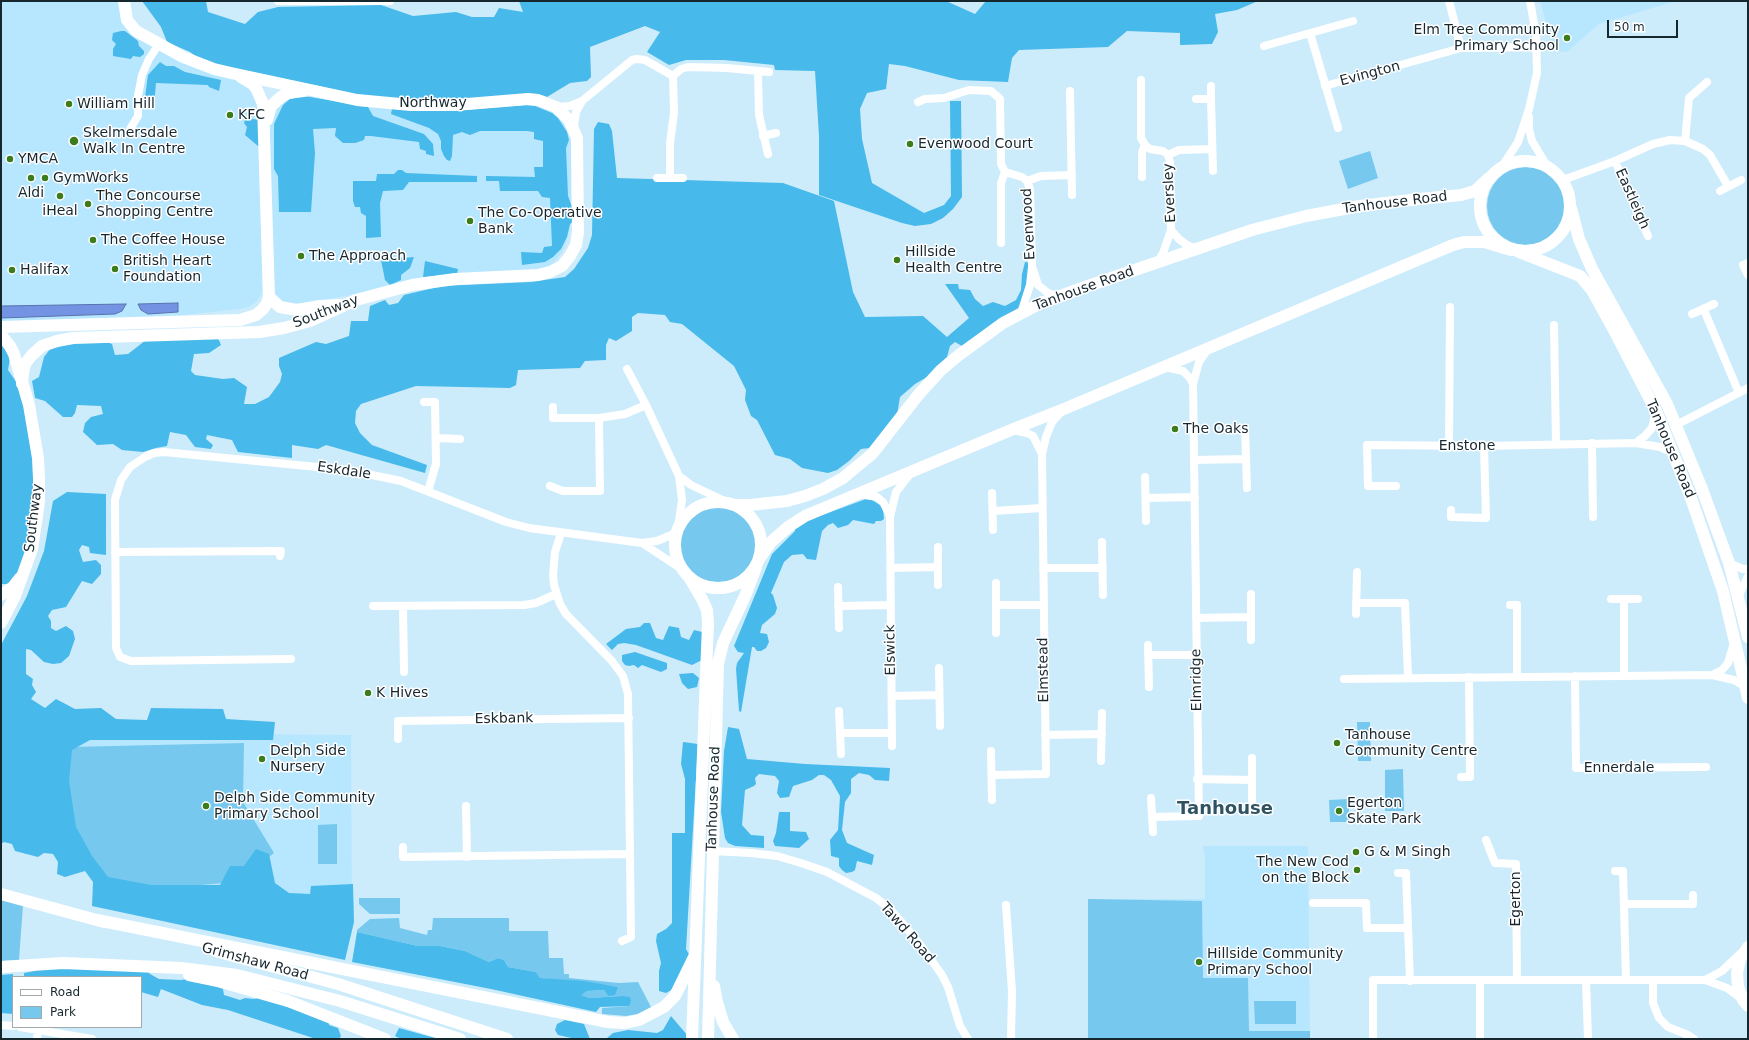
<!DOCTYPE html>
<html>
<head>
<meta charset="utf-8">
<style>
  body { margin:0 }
  #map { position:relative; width:1749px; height:1040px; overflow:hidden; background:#ccecfc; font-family:"DejaVu Sans",sans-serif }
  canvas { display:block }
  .frame { position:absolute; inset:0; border:2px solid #17272e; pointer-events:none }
  .legend { position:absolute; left:12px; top:976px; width:130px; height:52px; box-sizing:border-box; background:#fff; border:1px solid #a2a9ab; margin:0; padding:5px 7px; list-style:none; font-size:12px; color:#17272e }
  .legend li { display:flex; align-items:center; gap:8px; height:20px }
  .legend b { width:20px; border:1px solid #a2a9ab }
  .scale { position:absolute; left:1607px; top:20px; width:71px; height:18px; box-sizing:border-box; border:2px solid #17272e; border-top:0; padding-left:5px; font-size:12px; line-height:14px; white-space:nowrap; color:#17272e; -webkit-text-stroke:3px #fff; paint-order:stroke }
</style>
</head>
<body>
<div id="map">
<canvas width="1749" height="1040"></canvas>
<div class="frame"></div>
<ul class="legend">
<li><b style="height:5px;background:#fff"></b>Road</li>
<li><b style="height:11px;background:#76c8ee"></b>Park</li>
</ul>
<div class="scale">50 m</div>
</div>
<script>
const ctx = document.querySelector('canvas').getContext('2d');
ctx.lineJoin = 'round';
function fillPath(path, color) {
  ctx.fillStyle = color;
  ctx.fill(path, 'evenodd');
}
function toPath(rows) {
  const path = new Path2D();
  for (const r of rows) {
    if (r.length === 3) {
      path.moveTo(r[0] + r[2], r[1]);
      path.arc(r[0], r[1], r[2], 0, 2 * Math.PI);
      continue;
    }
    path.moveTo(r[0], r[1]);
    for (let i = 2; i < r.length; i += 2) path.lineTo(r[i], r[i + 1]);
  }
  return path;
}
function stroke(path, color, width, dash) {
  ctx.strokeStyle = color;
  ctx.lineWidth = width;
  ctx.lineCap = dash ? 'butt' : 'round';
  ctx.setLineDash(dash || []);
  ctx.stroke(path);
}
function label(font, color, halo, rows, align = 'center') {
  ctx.font = font + ' "DejaVu Sans",sans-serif';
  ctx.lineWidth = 3;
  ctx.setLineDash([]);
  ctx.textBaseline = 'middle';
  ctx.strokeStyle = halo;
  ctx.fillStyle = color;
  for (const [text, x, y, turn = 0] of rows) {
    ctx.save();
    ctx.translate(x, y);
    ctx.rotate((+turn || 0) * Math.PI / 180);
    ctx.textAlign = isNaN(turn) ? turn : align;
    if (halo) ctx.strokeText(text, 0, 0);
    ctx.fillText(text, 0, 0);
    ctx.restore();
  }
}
const built = toPath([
  [1,1,118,1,122,23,132,35,241,80,250,85,260,112,262,289,261,295,257,301,251,306,241,309,183,315,1,321],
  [1540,1,1676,1,1599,24,1567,52,1554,51],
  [297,95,534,105,552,111,564,122,568,129,571,143,571,224,565,247,561,254,548,269,366,292,299,305,284,304,274,294,269,123,278,104],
  [253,734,351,735,352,920,150,899,62,738],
  [1203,846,1308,846,1310,1039,1088,1038,1088,899,1205,899,1205,859]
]);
const green = toPath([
  [1370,151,1378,178,1348,189,1339,161],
  [1526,206,39],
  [719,545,39],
  [1357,722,1370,722,1371,761,1358,761],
  [244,743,243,802,274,853,237,882,151,889,106,880,74,829,66,779,70,747],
  [1403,769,1404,811,1385,811,1385,770],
  [1349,799,1349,822,1330,822,1329,800],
  [337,824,337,864,318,864,318,825],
  [359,898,400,898,400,914,370,914,359,904],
  [1,899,23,905,19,960,1,961],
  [1088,899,1202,901,1203,978,1248,978,1249,1031,1310,1031,1310,1039,1088,1038],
  [399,918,400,928,427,935,428,930,432,930,433,918,509,918,509,931,548,931,549,958,563,958,564,974,569,974,569,978,619,983,638,982,652,1009,638,1014,626,1016,602,1014,602,1008,629,1006,622,996,589,998,580,995,587,991,604,990,608,996,618,987,540,978,536,972,508,967,504,960,498,958,489,962,465,951,440,946,418,946,357,932,357,930,370,919],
  [1254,1001,1296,1001,1296,1024,1255,1024]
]);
const forest = toPath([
  [142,1,206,1,208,12,245,24,258,12,278,7,381,5,413,16,456,12,472,17,494,17,499,8,523,12,519,1,946,1,975,14,986,1,1258,1,1237,10,1215,14,1218,32,1212,44,1180,45,1180,33,1127,31,1108,47,1019,50,1012,58,1008,82,959,80,905,66,889,64,886,89,867,93,860,109,862,139,872,183,924,213,944,205,951,196,950,101,961,101,962,197,953,209,943,218,931,224,915,226,902,223,819,195,819,136,815,71,775,70,774,65,724,60,686,60,669,65,647,52,660,32,645,26,590,47,591,77,587,81,570,83,547,97,541,95,444,100,398,99,365,96,215,64,197,57,190,52,167,42,161,27],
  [121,31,125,31,138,41,139,46,144,51,144,54,140,57,133,56,131,59,113,56,113,49,116,44,112,40,113,33],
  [160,62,166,66,174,66,185,72,221,80,219,91,209,87,208,85,156,83,154,106,144,105,148,75],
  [299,97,310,97,368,107,373,116,424,134,433,144,434,156,426,154,426,151,420,149,419,142,371,136,365,136,364,140,355,143,343,143,335,136,336,128,313,129,315,153,311,212,279,212,278,176,274,169,274,124,283,105,290,99],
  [526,105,535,106,552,113,558,118,567,132,569,140,566,148,568,196,573,210,571,212,575,216,574,221,570,224,567,237,561,249,553,257,545,262,522,265,521,252,542,253,544,247,552,246,550,198,542,197,538,191,500,191,499,181,486,181,486,176,535,177,534,167,543,167,543,141,534,139,534,132,527,131,480,131,470,135,462,132,453,135,452,156,450,161,447,160,444,156,441,149,441,141,438,134,429,128,391,114,392,109,452,111],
  [254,119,261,121,262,145,258,146,245,135,247,127,244,123,245,120],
  [598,122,609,124,612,131,617,178,783,183,834,201,853,292,865,317,923,316,947,337,969,318,945,284,958,284,959,289,970,290,975,299,983,306,993,302,1005,306,1016,300,1021,290,1022,274,1025,262,1035,263,1020,312,962,346,955,342,950,346,947,357,927,377,915,384,900,397,897,415,870,448,861,449,849,461,837,470,828,473,802,468,790,459,775,455,757,420,751,416,745,400,746,390,734,366,682,324,670,322,665,315,638,313,632,317,632,331,616,341,609,338,606,345,606,360,585,361,580,368,518,370,516,385,510,388,416,386,361,404,356,411,355,423,360,433,372,445,427,465,425,473,326,445,318,449,292,445,292,458,238,452,232,440,207,435,206,439,213,445,211,449,195,447,186,435,170,432,167,446,156,448,143,452,122,450,113,444,97,445,83,432,85,423,91,417,103,414,101,406,77,405,75,413,72,417,63,417,45,401,35,398,32,381,39,377,44,357,54,344,100,339,112,344,115,355,128,354,146,340,218,338,221,345,209,353,194,354,191,371,195,375,223,379,234,378,247,387,244,404,255,404,269,397,280,382,282,374,279,366,279,358,316,342,326,344,349,336,351,321,368,321,370,306,385,300,389,305,398,303,404,295,442,286,531,282,565,277,574,269,588,248,592,235,594,129],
  [398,170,402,170,406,173,477,176,477,182,409,182,403,190,383,191,380,203,381,237,366,238,366,216,361,213,360,207,355,207,353,201,353,181,376,181,377,174,394,174],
  [414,257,410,268,401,275,401,280,390,285,385,280,381,260],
  [425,261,458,269,457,274,423,277],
  [1,343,10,358,8,370,17,383,26,403,33,447,36,497,27,558,21,572,8,584,2,584],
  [67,492,106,494,106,555,90,553,89,547,82,545,79,550,83,562,96,560,101,565,101,574,92,584,82,581,66,607,52,610,48,616,51,621,51,628,56,631,66,626,73,631,75,639,69,656,61,663,53,664,44,662,31,650,26,649,26,674,33,679,32,685,36,692,31,699,45,708,56,699,75,709,101,708,116,719,147,720,151,708,223,709,226,719,275,722,273,740,90,740,72,750,69,781,76,827,92,856,108,877,151,885,220,885,230,866,244,866,256,849,269,854,275,883,289,893,310,894,311,886,353,884,354,922,345,960,92,906,93,882,85,871,65,877,57,874,58,862,53,854,44,853,38,857,15,851,12,844,4,842,1,844,1,645,27,596,44,551,53,501],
  [866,499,872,500,883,507,884,519,881,521,876,521,874,524,853,520,848,525,838,528,833,523,828,525,822,531,816,560,807,559,803,554,792,555,784,562,771,593,773,595,777,608,775,614,762,625,760,633,767,634,769,642,766,648,761,651,757,651,754,647,752,647,741,712,739,711,736,669,737,663,744,653,738,652,734,646,772,554,795,531,795,525],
  [644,623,650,623,656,638,663,640,669,626,679,628,681,637,689,640,694,630,702,632,704,659,692,665,636,645,624,643,618,644,612,650,606,644,626,629,640,627],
  [635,652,667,663,667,669,661,672,642,665,638,668,634,665,629,666,625,665,622,661,622,655],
  [693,673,699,678,697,687,688,689,682,683,679,674],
  [728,727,739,729,747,759,805,764,890,768,889,781,875,780,869,775,859,773,851,779,851,793,845,802,842,830,847,843,874,855,872,865,857,861,855,870,852,872,846,873,842,870,839,866,839,858,831,856,830,840,838,830,840,796,831,780,824,775,819,775,812,780,793,786,789,797,780,798,777,793,779,781,775,776,759,774,755,778,756,784,754,786,745,790,742,825,751,835,764,836,764,848,735,846,728,843,725,838,721,812,724,751],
  [683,742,698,744,686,949,690,956,673,989,666,993,659,991,659,971,661,963,656,941,657,934,666,929,672,923,672,833,685,833,685,779,681,764],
  [779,812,790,812,790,831,806,832,809,839,799,848,775,846,773,841,776,833],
  [357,932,418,946,440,946,465,951,489,962,498,958,504,960,508,967,536,972,540,978,584,981,618,987,615,995,608,996,604,990,587,991,581,995,589,998,622,996,630,997,631,1001,629,1006,600,1007,596,1012,491,989,352,962],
  [39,965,146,969,150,974,159,979,181,980,193,978,223,989,224,995,240,1000,245,998,254,999,262,997,282,1001,284,1006,328,1018,329,1025,338,1028,341,1036,339,1039,316,1039,228,1010,202,1005,161,989,158,997,141,992,141,977,24,977,24,973,35,971],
  [13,974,13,1014,1,1013,1,975],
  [671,1016,688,1036,687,1039,607,1038,613,1033,628,1030,657,1033,663,1030],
  [565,1020,584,1024,590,1039,576,1039,558,1035,555,1030,557,1024],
  [399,1028,435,1038,438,1039,401,1039,395,1036]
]);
const water = toPath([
  [178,303,178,312,148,314,141,310,138,304,178,303],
  [126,304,122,311,115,314,1,318,1,306,126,304]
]);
const street = toPath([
  [278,1,390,1],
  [1449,1,1461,48],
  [1310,33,1338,128],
  [1264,46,1353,21],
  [758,72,759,115,768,154],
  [1141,80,1141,138,1145,145,1142,152,1142,177],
  [1325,86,1461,48,1537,47],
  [1070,91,1072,195],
  [1196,99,1211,99,1211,86],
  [1211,99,1213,171],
  [918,102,925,99,944,98,969,90,991,91,1000,99,1001,164,1005,172,1001,183,1001,243],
  [556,107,570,106,582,101,632,60,637,59,645,60,673,76,681,69,688,67,727,68,769,72],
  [1529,117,1529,129,1532,141,1547,166],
  [574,127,576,112,582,101],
  [130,129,138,116,138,96,142,75,149,59,159,44],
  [763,136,776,133],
  [1685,141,1689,98,1707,82],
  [1145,145,1150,149,1163,151,1168,155,1179,150,1212,149],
  [1615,161,1648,236],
  [1501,168,1518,142,1529,109,1537,73,1536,35,1530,1],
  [1005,172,1022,177,1027,181,1041,176,1072,175],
  [657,178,683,178],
  [670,178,670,143,674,113,673,76],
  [1563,180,1615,161,1653,144,1670,140,1685,141,1703,149,1710,155,1728,186],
  [1720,191,1741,180],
  [1171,230,1179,239,1187,245,1196,249],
  [1157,263,1163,253,1171,230,1170,162,1168,155],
  [1748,263,1743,265,1748,275],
  [1033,269,1038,285,1048,293,1059,296],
  [1704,310,1739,393],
  [1021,313,1030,285,1032,267,1030,189,1027,181],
  [1692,314,1714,304],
  [1554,325,1556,445],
  [1165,367,1183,371,1190,378,1193,384],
  [627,369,646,405,679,476,682,500,678,528],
  [424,402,435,402,436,464,428,491],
  [553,407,553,418,599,418,625,414,646,405],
  [1676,425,1748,388],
  [1245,429,1247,488],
  [1013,430,1027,433,1033,436,1042,454],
  [436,438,460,439],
  [1592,443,1593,517],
  [1636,443,1645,436,1652,428,1656,411],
  [1449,446,1450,307],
  [1194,460,1246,459],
  [679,476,691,485,729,503],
  [1145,477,1146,521],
  [550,486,563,491,600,491,599,418],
  [1396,486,1368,486,1367,445,1484,446,1636,443,1660,447,1673,453],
  [992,493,993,530],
  [860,494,877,497,883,502,890,516],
  [1146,498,1195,497],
  [1451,510,1451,517,1486,518,1484,446],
  [993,511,1042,508],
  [561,533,555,552,553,575,554,585,560,604,566,614,612,661,623,676,628,694,631,937,622,941],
  [1102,542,1103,595],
  [642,543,683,570],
  [938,547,938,585],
  [115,552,281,551,280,556],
  [1729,563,1743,569,1748,569],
  [890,568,938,567],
  [1043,568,1103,568],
  [996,583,996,633],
  [838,587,839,628],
  [1738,597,1748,576],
  [1611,599,1638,599],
  [1624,599,1624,676],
  [1356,603,1405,603,1408,677],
  [996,605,1043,605],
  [1510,605,1517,605,1517,677],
  [373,606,524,605,536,603,556,594],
  [403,606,404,672],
  [838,606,891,605],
  [1356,614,1357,572],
  [1196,618,1251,617],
  [1251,640,1251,594],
  [1148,645,1149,687],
  [1148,655,1196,655],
  [291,659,131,661,120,657,116,648,115,500,121,480,130,467,145,457,154,453,164,452,348,470,401,481,506,522,529,528,642,543,657,541,676,533],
  [939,668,940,726],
  [1712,675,1722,670,1728,663,1734,643],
  [1575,676,1576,768,1706,767],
  [1344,679,1712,675,1734,680,1746,687],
  [892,696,939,695],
  [839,711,841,754],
  [840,733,892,733],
  [1045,735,1102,734],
  [398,739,398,721,629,718],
  [892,746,890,517,896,492,910,474],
  [991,751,992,800],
  [1252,758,1252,806],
  [1101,761,1102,713],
  [992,775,1046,774,1042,454,1046,437,1052,422,1062,411],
  [1461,777,1470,777,1469,677],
  [1197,779,1252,780],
  [1151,798,1153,832],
  [466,806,467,857],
  [1152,817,1199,816,1193,384,1199,362,1208,349],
  [1486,840,1495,863,1516,864,1517,980],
  [403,847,403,857,630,854],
  [712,851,751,853,777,856,801,863,827,872,876,898,889,908,904,925,919,943,942,975,948,987,960,1026,968,1039],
  [1615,871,1623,871,1626,980],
  [1398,873,1406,873,1410,981],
  [1313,903,1366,903,1367,928,1408,928],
  [1624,904,1693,904,1693,895],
  [1006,905,1012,991,1011,1039],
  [1586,980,1588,1039],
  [1653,980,1653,1003,1659,1018,1668,1027,1688,1035,1694,1039],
  [1705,980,1722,971,1741,953],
  [1480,981,1480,1039],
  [1,1025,13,1026],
  [20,1027,92,1039],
  [37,1039,38,1029],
  [1373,1039,1373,980,1705,980,1727,988,1742,999]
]);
const secondary = toPath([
  [267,120,271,106,281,97,288,93,303,91],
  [1525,206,45],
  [1571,208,1579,239,1592,269,1667,404,1702,489,1729,563,1748,637],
  [1519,252,1580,276,1592,290,1614,330,1656,411,1691,498,1723,591,1748,698],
  [269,297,280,307,297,310,320,306,340,305],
  [1,327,240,320,256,315,263,309,267,303,269,297,263,104,257,90,253,84,241,77],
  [1,335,10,346,14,354,29,405,38,458,39,479,39,502,32,549,15,596,1,623],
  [22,384,23,373,25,364,31,356,42,346,57,341,73,338,259,332,284,328,310,321,356,300,412,285,455,279,538,275,550,272,562,266,570,256,576,245,578,232,577,138,569,120,556,107,538,100,528,99,455,105,411,105,357,100,231,73,214,69,183,57,136,31,127,20,124,1],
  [718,545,43],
  [736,505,750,505,787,501,805,496,823,489,843,478,872,454,919,394,941,370,959,355,1003,323,1041,303,1088,286,1252,230,1306,216,1360,206,1419,199,1461,195,1475,191,1489,178],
  [759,559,771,542,788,527,805,516,1011,430,1064,409,1453,245,1464,242,1484,242,1511,250],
  [689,577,702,599,707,610,708,623,692,1039],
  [1,595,13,587,20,578],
  [1,894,104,922],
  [97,920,608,1022,625,1023,639,1020,664,1007,675,996,695,955],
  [1748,947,1740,959,1737,973,1738,987,1743,1000,1748,1006],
  [215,951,338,984,507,1039],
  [1,967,63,963,181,968,237,975,340,1001,460,1039],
  [189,975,218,981,288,1001,385,1039],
  [714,986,717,1002,723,1022,733,1039],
  [708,1039,718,664,723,643,745,596,756,567]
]);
const markers = [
  [1567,38,4,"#3b7c1c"],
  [69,104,4,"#3b7c1c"],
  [230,115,4,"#3b7c1c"],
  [74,141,5,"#3b7c1c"],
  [910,144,4,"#3b7c1c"],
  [10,159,4,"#3b7c1c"],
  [31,178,4,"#3b7c1c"],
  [45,178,4,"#3b7c1c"],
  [60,196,4,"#3b7c1c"],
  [88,204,4,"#3b7c1c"],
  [470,221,4,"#3b7c1c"],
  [93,240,4,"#3b7c1c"],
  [301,256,4,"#3b7c1c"],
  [897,260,4,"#3b7c1c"],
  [115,269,4,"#3b7c1c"],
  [12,270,4,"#3b7c1c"],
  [1175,429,4,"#3b7c1c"],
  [368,693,4,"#3b7c1c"],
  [1337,743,4,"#3b7c1c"],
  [262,759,4,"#3b7c1c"],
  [206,806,4,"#3b7c1c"],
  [1339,811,4,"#3b7c1c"],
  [1356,852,4,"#3b7c1c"],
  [1357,870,4,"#3b7c1c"],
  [1199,962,4,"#3b7c1c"]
];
const poiNames = [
  ["Elm Tree Community",1559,30,"right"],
  ["Primary School",1559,46,"right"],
  ["William Hill",77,104],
  ["KFC",238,115],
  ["Skelmersdale",83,133],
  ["Walk In Centre",83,149],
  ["Evenwood Court",918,144],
  ["YMCA",18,159],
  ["GymWorks",53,178],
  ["Aldi",31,193,"center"],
  ["The Concourse",96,196],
  ["Shopping Centre",96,212],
  ["iHeal",60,211,"center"],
  ["The Co-Operative",478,213],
  ["Bank",478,229],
  ["The Coffee House",101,240],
  ["Hillside",905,252],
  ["Health Centre",905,268],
  ["The Approach",309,256],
  ["British Heart",123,261],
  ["Foundation",123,277],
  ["Halifax",20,270],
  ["The Oaks",1183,429],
  ["K Hives",376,693],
  ["Tanhouse",1345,735],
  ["Community Centre",1345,751],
  ["Delph Side",270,751],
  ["Nursery",270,767],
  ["Delph Side Community",214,798],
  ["Primary School",214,814],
  ["Egerton",1347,803],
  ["Skate Park",1347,819],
  ["G & M Singh",1364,852],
  ["The New Cod",1349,862,"right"],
  ["on the Block",1349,878,"right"],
  ["Hillside Community",1207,954],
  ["Primary School",1207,970]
];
const streetNames = [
  ["Evington",1370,74,-15],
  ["Northway",433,103],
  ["Eversley",1170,193,-93],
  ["Eastleigh",1632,199,66],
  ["Tanhouse Road",1395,203,-7],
  ["Evenwood",1029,224,-93],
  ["Tanhouse Road",1084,289,-20],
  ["Southway",326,312,-21],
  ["Enstone",1467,446],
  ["Tanhouse Road",1670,449,67],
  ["Eskdale",344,471,8],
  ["Southway",34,518,-83],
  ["Elswick",891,650,-91],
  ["Elmstead",1044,670,-91],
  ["Elmridge",1197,680,-91],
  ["Eskbank",504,719,-1],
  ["Ennerdale",1619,768],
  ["Tanhouse Road",714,799,-88],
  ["Egerton",1516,899,-90],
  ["Tawd Road",907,933,49],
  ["Grimshaw Road",255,962,15]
];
const districtNames = [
  ["Tanhouse",1225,809]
];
fillPath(built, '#b7e7ff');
fillPath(green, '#76c8ee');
fillPath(forest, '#47b9ea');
fillPath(water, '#7494e3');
stroke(water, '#5873ad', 1);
stroke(street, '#fff', 8);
stroke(secondary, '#fff', 12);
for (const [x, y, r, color] of markers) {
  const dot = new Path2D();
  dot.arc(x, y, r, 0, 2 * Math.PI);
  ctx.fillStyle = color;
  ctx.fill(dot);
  stroke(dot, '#fff', 1.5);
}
label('14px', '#17272e', '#fff', poiNames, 'left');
label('14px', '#17272e', '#fff', streetNames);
label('bold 18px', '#2f5363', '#fff', districtNames);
</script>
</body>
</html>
